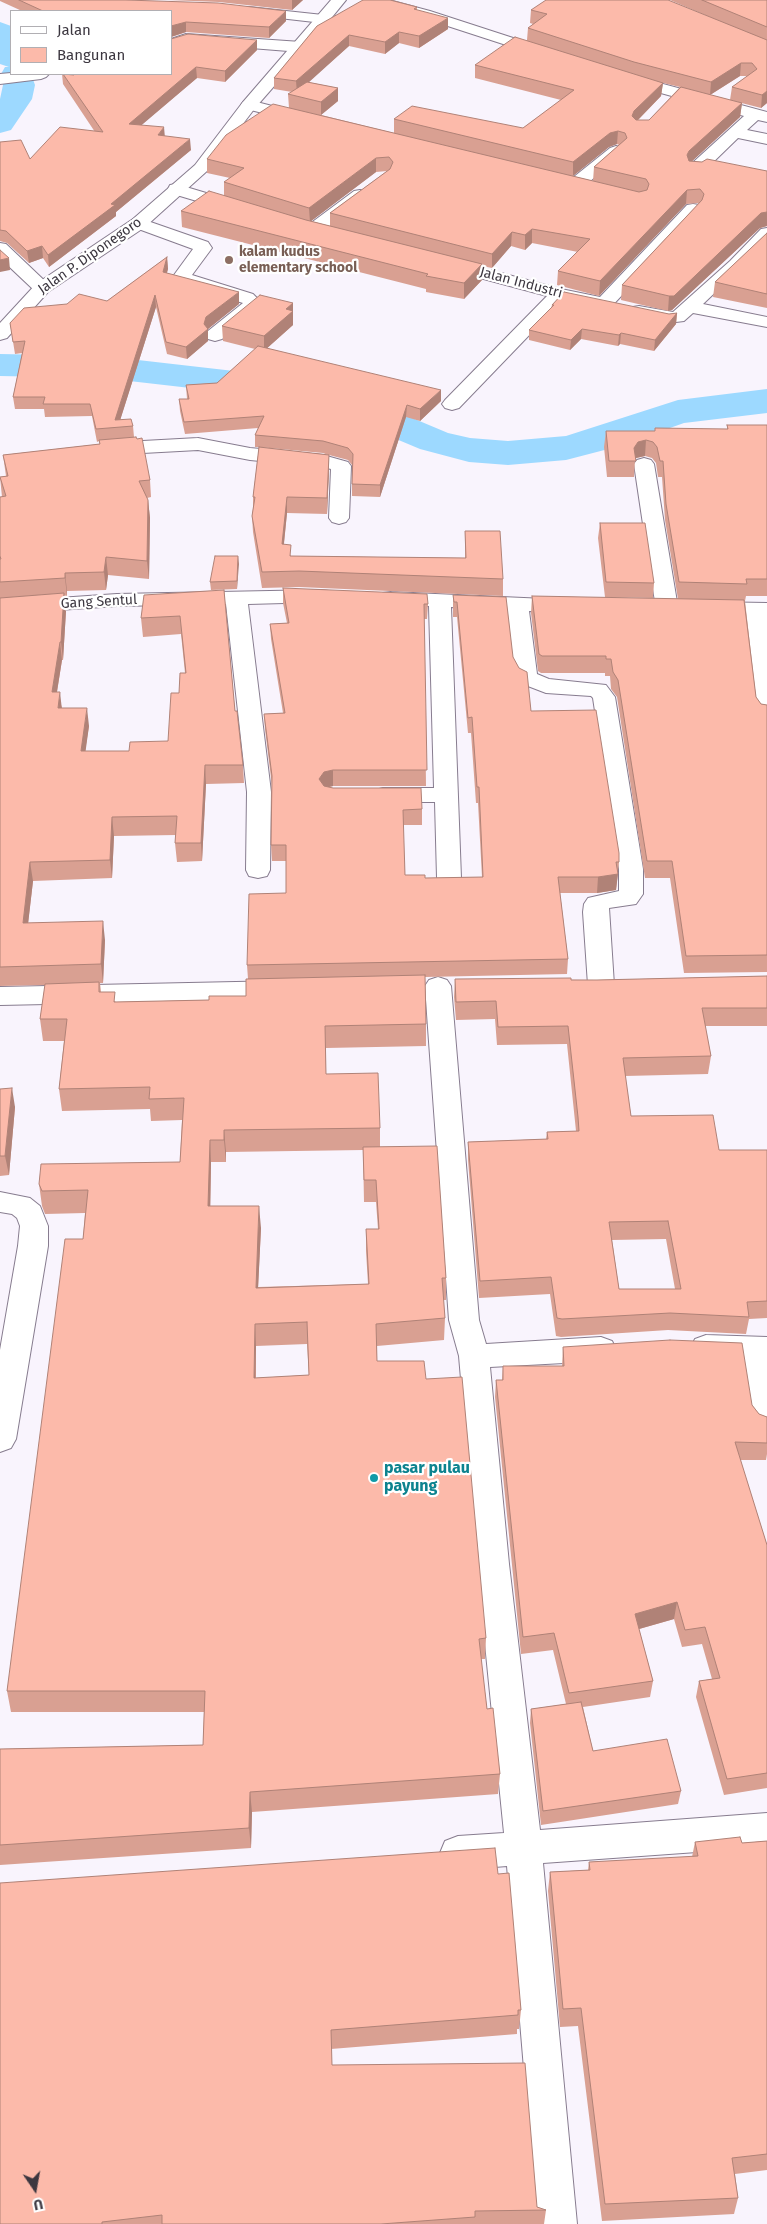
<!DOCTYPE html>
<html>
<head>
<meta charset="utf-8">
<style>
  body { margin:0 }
  #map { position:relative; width:767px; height:2224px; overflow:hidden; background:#f9f4fd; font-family:"Fira Sans",sans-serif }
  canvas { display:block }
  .legend { position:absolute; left:10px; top:10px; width:162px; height:65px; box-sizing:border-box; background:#fff; border:1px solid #b1afb3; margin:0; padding:6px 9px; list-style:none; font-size:15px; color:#3c3740 }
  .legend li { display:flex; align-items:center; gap:10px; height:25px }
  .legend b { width:25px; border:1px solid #b1afb3 }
  .north { position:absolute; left:10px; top:2164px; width:50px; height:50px; -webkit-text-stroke:4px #fff; paint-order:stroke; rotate:168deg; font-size:14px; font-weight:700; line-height:20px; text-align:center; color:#3c3740 }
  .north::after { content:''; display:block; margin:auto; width:18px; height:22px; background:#3c3740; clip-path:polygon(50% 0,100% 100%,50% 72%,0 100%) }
</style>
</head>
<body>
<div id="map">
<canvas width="767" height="2224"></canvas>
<ul class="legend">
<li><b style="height:6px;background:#fff"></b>Jalan</li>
<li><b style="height:14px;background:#fcbaaa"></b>Bangunan</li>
</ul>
<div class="north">U</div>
</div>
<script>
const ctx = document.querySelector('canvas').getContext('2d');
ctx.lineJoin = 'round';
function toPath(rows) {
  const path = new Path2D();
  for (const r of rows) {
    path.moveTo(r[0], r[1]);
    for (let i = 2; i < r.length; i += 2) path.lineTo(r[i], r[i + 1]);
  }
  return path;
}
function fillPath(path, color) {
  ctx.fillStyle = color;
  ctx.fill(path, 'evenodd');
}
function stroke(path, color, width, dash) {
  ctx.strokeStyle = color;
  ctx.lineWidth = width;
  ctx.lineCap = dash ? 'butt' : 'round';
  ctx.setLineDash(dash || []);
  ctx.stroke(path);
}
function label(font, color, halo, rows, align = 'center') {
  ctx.font = font + ' "Fira Sans",sans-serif';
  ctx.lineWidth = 4.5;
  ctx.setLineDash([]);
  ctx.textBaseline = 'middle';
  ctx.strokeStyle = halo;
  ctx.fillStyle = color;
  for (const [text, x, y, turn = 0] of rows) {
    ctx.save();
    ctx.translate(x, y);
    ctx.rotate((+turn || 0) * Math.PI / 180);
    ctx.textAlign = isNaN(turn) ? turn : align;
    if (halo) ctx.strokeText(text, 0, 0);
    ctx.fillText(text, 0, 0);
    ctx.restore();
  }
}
const river = toPath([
  [0,22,11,26,11,74,31,74,35,85,32,99,11,130,0,133,0,99,3,85,1,74,5,67,9,67,0,64,0,22],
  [0,354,103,356,269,375,367,399,448,433,470,438,508,441,566,436,678,400,767,389,767,413,684,423,616,447,566,460,508,465,469,462,420,449,339,415,269,397,103,378,0,376,0,354]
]);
const minor = toPath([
  [365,0,389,0,430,11,550,50,553,53,550,56,540,56,420,17,367,3,365,0],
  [249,7,323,15,328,16,330,19,328,22,323,23,244,14,242,11,244,8,249,7],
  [186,34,301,42,306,44,309,47,306,50,301,52,188,43,171,49,171,39,186,34],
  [11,73,11,74,49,74,46,77,41,79,0,84,0,74,11,73],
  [626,74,767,112,767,122,758,120,747,130,767,134,767,144,738,138,701,174,689,174,687,170,689,166,744,116,621,82,618,79,621,76,626,74],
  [249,100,307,115,309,118,307,121,301,123,243,108,241,105,243,102,249,100],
  [616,146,622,148,624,151,622,154,582,188,570,188,568,184,570,180,610,148,616,146],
  [176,184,243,204,245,208,243,212,237,213,170,193,168,189,170,185,176,184],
  [360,190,366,191,368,195,366,199,319,234,307,234,304,230,307,226,354,191,360,190],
  [693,204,699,205,701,209,699,213,610,308,604,309,563,300,459,408,452,410,445,408,442,404,445,400,547,296,439,267,436,263,439,259,445,258,561,289,600,297,687,205,693,204],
  [139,218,208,242,212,248,192,275,253,294,260,301,261,305,258,309,222,339,215,341,208,339,206,335,208,331,243,303,179,283,174,275,193,249,133,227,130,223,133,219,139,218],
  [767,228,767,243,703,304,767,317,767,327,693,313,684,321,668,323,633,315,630,311,633,307,639,306,673,312,730,261,761,229,767,228],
  [0,243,6,244,48,284,51,288,48,292,42,293,36,292,0,258,0,243],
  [198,438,250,448,323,455,348,462,351,466,349,518,346,522,339,524,332,522,329,518,331,469,322,467,250,460,198,450,106,455,99,453,96,449,99,445,106,443,198,438],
  [644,458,651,460,654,464,678,608,675,613,667,614,659,613,656,608,647,551,634,464,637,460,644,458],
  [321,590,329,591,332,596,329,601,321,602,248,604,271,792,270,870,267,876,258,878,249,876,246,870,247,792,226,604,117,606,0,614,0,602,117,594,321,590],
  [391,592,568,600,576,601,579,606,576,611,568,612,529,611,537,674,549,679,606,685,615,697,643,869,643,894,636,904,609,908,614,985,610,991,601,994,592,991,588,985,583,912,584,904,588,898,619,891,619,869,593,698,591,696,546,693,520,683,514,672,507,610,451,607,461,878,458,884,449,886,440,884,437,878,435,802,383,802,375,800,371,795,375,790,383,788,434,788,429,606,383,603,380,598,383,593,391,592],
  [708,602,767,603,767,721,759,719,756,714,744,615,700,613,697,608,700,603,708,602],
  [438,977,447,980,451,986,479,1320,486,1344,601,1337,612,1341,616,1349,612,1357,601,1361,490,1367,509,1564,540,1830,767,1813,767,1847,543,1863,577,2224,537,2224,507,1866,458,1870,445,1865,440,1853,445,1841,458,1836,504,1833,477,1564,459,1356,449,1320,425,986,429,980,438,977],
  [283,981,292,984,296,990,292,996,283,999,0,1005,0,987,283,981],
  [0,1192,30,1198,40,1206,48,1226,48,1246,16,1439,11,1448,0,1452,0,1350,18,1246,20,1226,17,1218,12,1214,0,1212,0,1192],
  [706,1335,767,1337,767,1433,756,1430,751,1421,741,1360,706,1359,695,1355,691,1347,695,1339,706,1335]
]);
const major = toPath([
  [331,0,346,0,297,60,255,108,207,171,145,227,48,292,7,338,0,340,0,323,36,284,133,219,195,165,243,102,331,0]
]);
const wall = toPath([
  [0,0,126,0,286,21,269,38,186,32,171,37,171,11,22,11,0,1],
  [168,0,303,0,292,10,219,2],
  [670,0,767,0,767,103,761,108,730,100,732,87,747,76,740,76,710,95,742,103,740,117,692,161,767,171,767,226,760,228,672,310,668,311,621,300,622,285,699,203,686,204,599,296,557,285,558,271,578,252,532,243,525,250,511,246,492,268,482,266,482,280,464,299,426,292,426,289,182,227,181,211,224,196,224,182,230,178,207,173,207,159,289,108,288,94,292,92,274,89,274,78,317,26,417,7,417,10,448,29,419,48,399,43,385,54,349,46,308,82,338,88,338,101,321,115,394,133,394,119,523,128,561,100,475,78,475,65,527,40,528,28,533,24,530,23,531,10,712,18],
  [663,83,680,87,649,120,638,120,661,96],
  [617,144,619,145,594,167,593,181,573,176,609,147],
  [387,171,330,213,330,226,311,221,376,172],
  [257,40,257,50,225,82,197,78,141,125,164,136,191,150,116,212,116,216,49,267,43,258,29,263,7,243,0,241,0,142,30,159,95,132,63,84,62,74,171,74],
  [767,233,767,308,713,297,715,282],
  [167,257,168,269,167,273,239,304,208,329,208,341,187,359,167,354,156,307,120,420,133,426,134,437,150,480,151,497,147,498,148,500,150,518,149,579,108,575,106,590,67,591,67,596,64,596,66,611,63,660,62,660,57,692,62,708,89,726,85,751,129,751,168,741,179,693,185,673,181,634,143,637,141,618,224,590,235,711,243,765,244,783,206,784,202,861,177,862,175,843,176,835,114,836,112,878,33,881,28,923,105,940,103,983,100,983,101,992,116,1002,209,1000,246,996,248,979,247,965,286,893,286,861,272,861,271,845,272,786,265,729,264,714,283,713,271,639,270,624,287,623,283,603,283,588,428,604,427,619,424,619,426,786,333,786,329,787,422,809,422,825,403,825,405,875,425,878,482,877,478,803,476,803,471,733,468,733,457,617,453,617,453,595,513,657,531,711,619,862,616,890,597,893,560,893,568,959,567,974,425,977,426,1024,426,1046,326,1048,326,1074,380,1128,380,1147,446,1278,446,1300,443,1300,445,1318,444,1340,377,1346,377,1361,426,1379,486,1638,485,1659,481,1659,487,1709,500,1774,498,1794,252,1812,251,1848,0,1865,0,1749,203,1745,204,1712,11,1712,7,1691,83,1239,85,1213,45,1214,42,1206,39,1184,180,1162,182,1120,151,1121,150,1109,62,1111,59,1089,64,1041,43,1041,40,1019,45,985,0,986,0,497,2,497,0,477,6,476,3,455,100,444,99,441,97,442,92,416,45,417,44,409,15,409,13,397,22,353,15,354,10,323,107,301],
  [363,1150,364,1202,376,1202,378,1229,366,1229,366,1251,368,1284,258,1287,261,1228,210,1206,211,1162,226,1162,226,1152],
  [307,1344,309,1375,256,1378,256,1346],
  [293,303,293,325,267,348,441,401,420,421,406,417,380,497,352,496,352,465,348,460,329,455,329,470,327,514,287,513,284,544,291,556,465,558,465,531,503,579,503,596,299,587,262,588,253,532,252,516,253,509,253,497,259,447,255,447,255,435,258,428,185,434,180,411,179,399,187,399,186,385,217,383,255,349,223,341,222,326],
  [259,447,323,453,328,455],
  [552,305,669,314,677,313,676,324,654,351,620,344,618,346,581,339,570,350,529,340,529,330,551,308],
  [727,425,767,425,767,596,746,596,745,601,756,697,761,704,767,705,767,972,684,973,670,878,645,878,617,697,611,689,610,676,605,676,605,673,541,673,538,671,531,613,532,596,678,599,665,520,662,477,658,477,656,463,652,458,645,456,636,458,635,460,634,477,607,477,604,447,606,431,655,431,727,429],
  [600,523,654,583,653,598,605,597,598,538],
  [238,556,237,589,211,590,210,582],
  [767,976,767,1026,705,1026,711,1056,708,1074,625,1076,631,1116,719,1150,767,1150,767,1318,749,1319,746,1334,668,1330,561,1337,556,1336,550,1294,479,1298,468,1160,468,1142,546,1139,547,1132,576,1131,567,1044,497,1045,495,1019,456,1020,454,997,455,979,597,980],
  [666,1239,675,1289,619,1289,612,1240],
  [0,1089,15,1107,9,1175,0,1176],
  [563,1347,752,1405,759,1414,767,1417,767,1454,766,1460,740,1460,767,1545,767,1788,724,1795,696,1697,699,1681,712,1679,702,1644,682,1647,674,1619,639,1629,653,1681,650,1697,583,1707,593,1751,681,1791,678,1804,541,1825,530,1723,531,1709,566,1704,553,1650,521,1654,495,1397,496,1380,502,1380,503,1366,562,1366],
  [767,1841,767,2170,735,2174,738,2198,734,2214,602,2221,578,2026,560,2027,548,1891,550,1872,588,1870,589,1862,692,1857,695,1842,742,1843],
  [498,1874,521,2010,519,2029,517,2029,517,2034,331,2049,332,2065,537,2207,546,2210,544,2224,0,2224]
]);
const shadedWall = toPath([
  [292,0,303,0,292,10],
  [286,11,286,21,269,38,269,27],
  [448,18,448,29,419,48,419,36],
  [186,22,186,32,171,37,171,26],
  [399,32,399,43,385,54,385,42],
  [349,35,349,46,297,93,296,81],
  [257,40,257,50,225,82,225,71],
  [741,63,740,76,710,95,711,82],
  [196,67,197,78,130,135,129,124],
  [663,83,661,96,633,125,632,116,634,111],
  [338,88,338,101,321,115,321,102],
  [767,91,767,103,761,108,762,95],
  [742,103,740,117,688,165,687,155,689,151],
  [164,127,165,138,158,135],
  [618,131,617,144,609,147,573,176,573,162,610,133],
  [190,139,191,150,116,212,116,216,49,267,48,255],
  [376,158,376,172,310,222,309,208],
  [687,190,686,204,599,296,600,281],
  [767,212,767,226,760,228,672,310,668,311,669,296,761,213],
  [532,229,532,243,525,250,525,235],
  [512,232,511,246,492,268,492,254],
  [42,246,43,258,29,263,27,251],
  [167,257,168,269,163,284,163,272],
  [9,258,10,270,0,272,0,260],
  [482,264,482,280,464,299,464,283],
  [239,292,239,304,208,329,208,341,187,359,186,347,204,324,206,317],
  [155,295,156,307,118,427,115,420],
  [293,303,293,325,264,351,264,336,286,309],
  [677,313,676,324,654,351,655,340],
  [582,329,581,339,570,350,571,340],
  [621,333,620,344,618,346,619,335],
  [441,390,441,401,420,421,420,409],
  [407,405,406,417,380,497,380,485],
  [646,440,645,456,636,458,635,461,634,448,638,442],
  [329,455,329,470,327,514,327,498],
  [287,497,287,513,282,561,282,544],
  [148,500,150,518,149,579,147,561],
  [238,556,239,564,237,589,237,581],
  [106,557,108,575,106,590,104,572],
  [65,573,67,591,67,596,65,578],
  [64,593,66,611,63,660,61,642],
  [60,642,62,660,54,710,52,692],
  [60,692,62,710,58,708],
  [87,708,89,726,83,770,81,751],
  [205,765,206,784,202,861,201,843],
  [333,770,333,786,325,788,319,779,324,772],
  [112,817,114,836,112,878,110,860],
  [30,862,33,881,26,942,23,923],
  [618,874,616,890,597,893,598,877],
  [103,921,105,940,103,983,101,964],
  [12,1088,15,1107,9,1175,5,1156],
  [224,1130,226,1152,226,1162,224,1140],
  [210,1140,211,1162,210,1228,208,1206],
  [259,1206,261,1228,257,1310,256,1288],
  [255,1324,256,1346,255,1400,254,1378],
  [677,1602,674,1619,632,1631,635,1614],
  [250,1792,252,1812,251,1848,249,1828]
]);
const building = toPath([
  [19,0,126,0,218,3,286,11,269,27,186,22,171,26,171,11,43,11,19,0],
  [363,0,390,0,417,7,414,9,448,18,419,36,399,32,385,42,349,35,296,81,274,78,317,26,363,0],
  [546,0,668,0,767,40,767,91,762,95,732,87,757,69,752,63,741,63,711,82,634,62,528,28,547,14,531,10,546,0],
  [702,0,767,0,767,27,702,0],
  [188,34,257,40,225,71,196,67,129,124,164,127,158,135,190,139,111,204,115,205,48,255,42,246,27,251,6,231,0,230,0,142,21,140,30,159,60,127,103,132,63,74,74,75,73,74,171,74,171,39,188,34],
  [515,37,663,83,634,111,632,116,636,120,649,120,681,87,742,103,689,151,687,155,689,161,702,162,707,159,767,171,767,212,761,213,674,296,669,296,622,285,702,200,704,194,700,189,687,190,600,281,558,271,590,239,532,229,525,235,512,232,492,254,330,213,390,169,393,162,389,157,376,158,309,208,224,182,244,168,207,159,226,135,273,104,639,192,647,190,649,184,646,179,594,167,627,138,625,133,618,131,610,133,573,162,394,119,412,106,523,128,574,90,475,65,515,37],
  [307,82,338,88,321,102,288,94,307,82],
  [209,191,306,220,482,264,464,283,426,276,428,274,181,211,209,191],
  [767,233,767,294,715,282,767,233],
  [0,250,9,258,0,260,0,250],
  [167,257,163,272,239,292,206,317,204,324,208,329,186,347,166,342,155,295,115,420,131,419,133,426,96,429,90,404,43,404,45,397,13,397,25,341,13,342,10,323,24,308,67,304,79,294,107,301,167,257],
  [564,292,669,314,677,313,655,340,621,333,619,335,582,329,571,340,529,330,554,305,552,305,564,292],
  [260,295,293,303,286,309,293,311,264,336,222,326,260,295],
  [258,346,441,390,420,409,407,405,380,485,352,484,353,454,348,448,323,441,255,435,264,416,184,422,179,399,189,399,186,385,217,383,258,346],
  [727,425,767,425,767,579,746,579,747,584,679,582,666,504,663,461,660,461,657,447,653,442,646,440,638,442,634,448,636,461,609,461,606,431,655,431,655,428,728,429,727,425],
  [136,437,137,439,142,438,150,480,139,481,148,500,147,561,106,557,104,572,65,573,65,578,0,582,0,559,1,559,0,556,0,497,6,496,0,477,8,476,3,455,100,444,99,440,136,437],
  [259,447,329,455,327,498,287,497,282,544,291,545,290,556,466,558,465,531,500,531,503,579,299,571,262,572,252,516,255,497,253,497,259,447],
  [600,523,645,523,654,583,606,582,600,523],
  [215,556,238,556,237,581,210,582,215,556],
  [283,588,427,594,428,604,424,604,427,770,333,770,324,772,319,779,324,786,333,788,421,788,422,809,403,810,405,875,425,875,425,878,483,877,479,787,477,787,472,717,468,718,457,602,454,602,453,595,506,597,513,657,519,668,527,672,531,711,596,710,619,853,619,862,616,862,618,874,598,877,558,877,568,959,247,965,249,894,286,893,286,845,271,845,272,776,264,714,285,713,270,624,289,623,283,588],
  [224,590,235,711,237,711,243,765,205,765,201,843,175,843,177,816,112,817,110,860,30,862,23,923,103,921,101,964,0,967,0,598,64,593,61,642,60,642,52,692,60,692,58,708,87,708,81,751,129,751,130,742,168,741,171,693,179,693,180,673,186,673,180,616,141,618,144,595,224,590],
  [532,596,744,600,756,697,761,704,767,705,767,955,686,956,672,861,647,861,618,680,613,672,611,659,606,659,606,656,542,656,539,654,532,596],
  [425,975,426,1024,325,1026,326,1074,378,1073,380,1128,224,1130,224,1140,210,1140,208,1206,259,1206,256,1288,369,1284,366,1229,379,1229,376,1180,364,1180,363,1147,437,1146,446,1278,442,1278,445,1318,376,1324,377,1361,424,1361,426,1379,462,1377,486,1638,479,1639,487,1709,493,1708,500,1774,250,1792,249,1828,0,1845,0,1749,203,1745,205,1691,7,1691,65,1239,83,1239,88,1190,42,1191,39,1184,41,1164,180,1162,184,1098,149,1099,150,1087,59,1089,67,1019,40,1019,45,984,99,982,99,992,115,992,114,1002,209,1000,209,996,246,996,246,979,425,975],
  [307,1322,309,1375,254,1378,255,1324,307,1322],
  [767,976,767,1008,702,1008,711,1056,623,1058,631,1116,713,1115,719,1150,767,1150,767,1301,747,1302,749,1317,670,1313,562,1319,557,1318,551,1277,480,1281,468,1142,548,1139,547,1132,579,1131,578,1117,568,1026,498,1027,496,1001,456,1002,455,979,571,978,571,980,597,980,767,976],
  [668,1221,681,1289,619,1289,609,1222,668,1221],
  [12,1088,5,1156,0,1156,0,1089,12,1088],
  [670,1340,742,1343,752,1405,759,1414,767,1417,767,1443,735,1442,767,1545,767,1773,727,1779,699,1681,720,1678,705,1627,685,1630,677,1602,635,1614,653,1681,569,1693,554,1633,523,1637,496,1380,503,1380,503,1366,564,1366,563,1347,670,1340],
  [581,1702,593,1751,667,1739,681,1791,543,1811,531,1709,581,1702],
  [740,1837,742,1843,767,1841,767,2154,732,2158,738,2198,605,2204,581,2008,563,2009,550,1872,590,1870,589,1862,698,1856,695,1842,740,1837],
  [495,1848,498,1874,509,1873,521,2010,518,2010,518,2015,331,2030,332,2065,525,2063,537,2207,546,2210,475,2211,475,2217,381,2224,162,2224,162,2215,102,2222,102,2224,0,2224,0,1883,495,1848]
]);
const markers = [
  [229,260,5,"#8d6e63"],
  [374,1478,5,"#0f9aa8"]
];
const farEducationnames = [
  ["kalam kudus",239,252],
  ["elementary school",239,268]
];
const farStreetnames = [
  ["Jalan P. Diponegoro",90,256,-35],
  ["Jalan Industri",521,283,15],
  ["Gang Sentul",99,602,-3]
];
const cultureNames = [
  ["pasar pulau",384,1469],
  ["payung",384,1487]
];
fillPath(river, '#9dd9ff');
stroke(minor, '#877c8f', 2);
stroke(major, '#877c8f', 2);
fillPath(minor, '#fff');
fillPath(major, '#fff');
fillPath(wall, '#d9a092');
fillPath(shadedWall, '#b08277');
fillPath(building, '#fcbaaa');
stroke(building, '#b08277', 1);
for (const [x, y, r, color] of markers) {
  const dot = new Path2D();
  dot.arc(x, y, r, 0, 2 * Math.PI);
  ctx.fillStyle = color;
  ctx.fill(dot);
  stroke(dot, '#fff', 2);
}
label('bold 14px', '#785e54', '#fff', farEducationnames, 'left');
label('14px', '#3c3740', '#fff', farStreetnames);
label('bold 16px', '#0d838f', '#fff', cultureNames, 'left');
</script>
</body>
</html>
